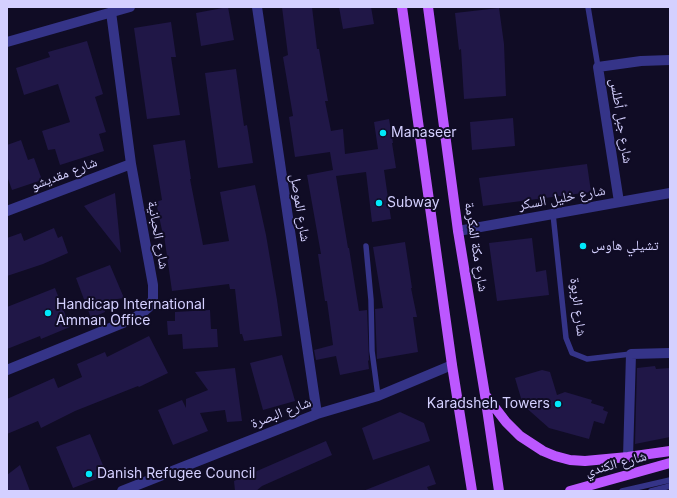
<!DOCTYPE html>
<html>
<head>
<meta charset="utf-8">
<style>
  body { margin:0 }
  #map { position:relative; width:677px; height:498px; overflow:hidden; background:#100c25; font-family:Inter,sans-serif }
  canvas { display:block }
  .frame { position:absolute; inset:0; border:8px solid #d4d0ff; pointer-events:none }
</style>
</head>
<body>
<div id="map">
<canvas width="677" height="498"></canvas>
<div class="frame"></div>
</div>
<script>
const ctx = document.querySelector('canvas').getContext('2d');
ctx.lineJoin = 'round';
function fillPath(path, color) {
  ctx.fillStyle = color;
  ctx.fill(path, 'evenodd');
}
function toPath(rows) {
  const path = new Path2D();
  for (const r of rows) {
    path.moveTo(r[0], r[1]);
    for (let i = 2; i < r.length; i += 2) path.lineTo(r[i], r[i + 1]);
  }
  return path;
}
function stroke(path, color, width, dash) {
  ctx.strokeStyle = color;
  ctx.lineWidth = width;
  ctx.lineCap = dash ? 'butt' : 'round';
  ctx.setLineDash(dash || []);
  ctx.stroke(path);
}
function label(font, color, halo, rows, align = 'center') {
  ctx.font = font + ' Inter,"Noto Naskh Arabic",sans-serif';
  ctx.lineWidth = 4;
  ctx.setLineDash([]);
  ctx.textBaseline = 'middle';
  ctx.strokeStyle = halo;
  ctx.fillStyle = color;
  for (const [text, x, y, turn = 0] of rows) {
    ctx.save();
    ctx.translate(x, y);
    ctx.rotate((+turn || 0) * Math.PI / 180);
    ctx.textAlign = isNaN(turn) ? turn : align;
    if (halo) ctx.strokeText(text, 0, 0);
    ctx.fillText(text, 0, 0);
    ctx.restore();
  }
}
const building = toPath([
  [228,7,234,40,201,46,196,13],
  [282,7,312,7,317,49,319,49,328,101,325,101,331,131,343,129,345,154,378,149,374,122,389,119,393,143,392,143,396,168,384,170,391,219,372,222,366,172,336,176,348,248,349,248,359,311,367,310,369,360,368,361,369,369,340,375,336,356,316,360,314,350,333,345,327,301,325,301,318,254,321,254,307,175,333,170,330,152,295,157,289,117,293,116,283,57,288,55],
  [339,7,371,7,374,24,343,29],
  [499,8,504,44,506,96,464,99,461,49,459,50,455,13],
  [171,22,176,57,171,57,180,115,147,119,134,28],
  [87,41,103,94,95,97,106,132,99,134,104,151,60,165,55,149,48,150,42,131,70,122,58,84,24,95,16,68,50,57,48,52],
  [236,69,244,126,247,125,253,163,218,168,205,73],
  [513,118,515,146,472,150,470,122],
  [21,140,28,160,34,158,42,180,12,190,7,176,7,145],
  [185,140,191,179,190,179,203,245,229,241,220,192,255,185,266,235,277,300,282,336,244,341,242,334,240,334,235,289,230,289,229,284,172,291,164,235,163,235,156,202,162,200,153,145],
  [587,164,591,192,483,206,479,178],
  [115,193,121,253,84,206],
  [54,228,58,238,62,236,68,253,43,264,7,276,7,238,21,233,24,241],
  [532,238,536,272,546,270,549,295,497,301,489,243],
  [405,242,412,288,411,288,417,317,413,317,418,352,377,359,375,309,383,308,373,247],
  [110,265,124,298,104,301,105,312,91,318,76,278],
  [55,288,70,327,41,339,40,336,7,349,7,307],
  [210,310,211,329,217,329,218,347,183,349,182,334,168,335,167,321,175,321,175,312],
  [149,336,168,373,139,387,138,386,75,411,41,428,38,421,7,434,7,399,54,378,58,388,82,377,77,364,105,352,107,357],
  [282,355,295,401,263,410,250,363],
  [655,366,656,369,670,368,670,437,635,444,637,368],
  [235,368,242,421,227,422,225,410,200,413,208,431,173,445,158,410,182,400,186,408,186,399,208,390,195,372],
  [542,370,550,372,557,395,565,392,592,400,591,403,604,407,603,410,608,412,604,424,594,421,589,439,549,428,523,405,515,378],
  [400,412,424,423,430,441,373,460,362,428],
  [90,434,107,475,73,488,56,447],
  [326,441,332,455,262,486,256,491,235,491,234,481],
  [20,465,30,491,7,491,7,475],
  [429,465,436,484,427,487,429,491,363,491]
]);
const service = toPath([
  [588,7,598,67],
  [553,214,566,338,572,353,587,359,631,354],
  [366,246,371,300,372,351,378,396],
  [622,491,670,480],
  [651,491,670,486]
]);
const minor = toPath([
  [257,7,317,414],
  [7,42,130,7],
  [619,202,598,67,641,61,670,60],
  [7,211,131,164],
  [458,231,670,193],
  [7,370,130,320,141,314,149,307,153,299,153,285,131,164,111,12],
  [628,457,631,354,670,353],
  [122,491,317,414,378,396,452,365]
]);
const primary = toPath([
  [402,7,452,365,472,491],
  [428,7,458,231,485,395,499,491],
  [486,396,506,422,520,436,543,451,555,456,570,460,585,461,628,457,670,451],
  [570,491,670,463]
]);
const markers = [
  [383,133,4,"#00e8fb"],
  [379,203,4,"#00e8fb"],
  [583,246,4,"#00e8fb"],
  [48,313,4,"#00e8fb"],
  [558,404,4,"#00e8fb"],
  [89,474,4,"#00e8fb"]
];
const streetNames = [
  ["شارع جبل أطلس",621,121,81],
  ["شارع مقديشو",64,174,-21],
  ["شارع خليل السكر",562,198,-10],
  ["شارع الموصل",300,208,81],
  ["شارع الحبانية",158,235,80],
  ["شارع مكة المكرمة",476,247,81],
  ["شارع الربوة",578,307,83],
  ["شارع البصرة",281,413,-21],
  ["شارع الكندي",616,464,-15]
];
const poiNames = [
  ["Manaseer",391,133],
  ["Subway",387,203],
  ["تشيلي هاوس",591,246],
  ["Handicap International",56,305],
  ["Amman Office",56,321],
  ["Karadsheh Towers",550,404,"right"],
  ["Danish Refugee Council",97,474]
];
fillPath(building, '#201747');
stroke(service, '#353488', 5.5);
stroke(minor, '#353488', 10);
stroke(primary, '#bc57ff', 10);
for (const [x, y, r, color] of markers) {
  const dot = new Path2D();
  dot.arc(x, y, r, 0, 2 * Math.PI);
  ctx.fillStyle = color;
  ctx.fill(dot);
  stroke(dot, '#100c25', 1.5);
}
label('14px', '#d4d0ff', '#100c25', streetNames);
label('14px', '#d4d0ff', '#100c25', poiNames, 'left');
</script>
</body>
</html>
